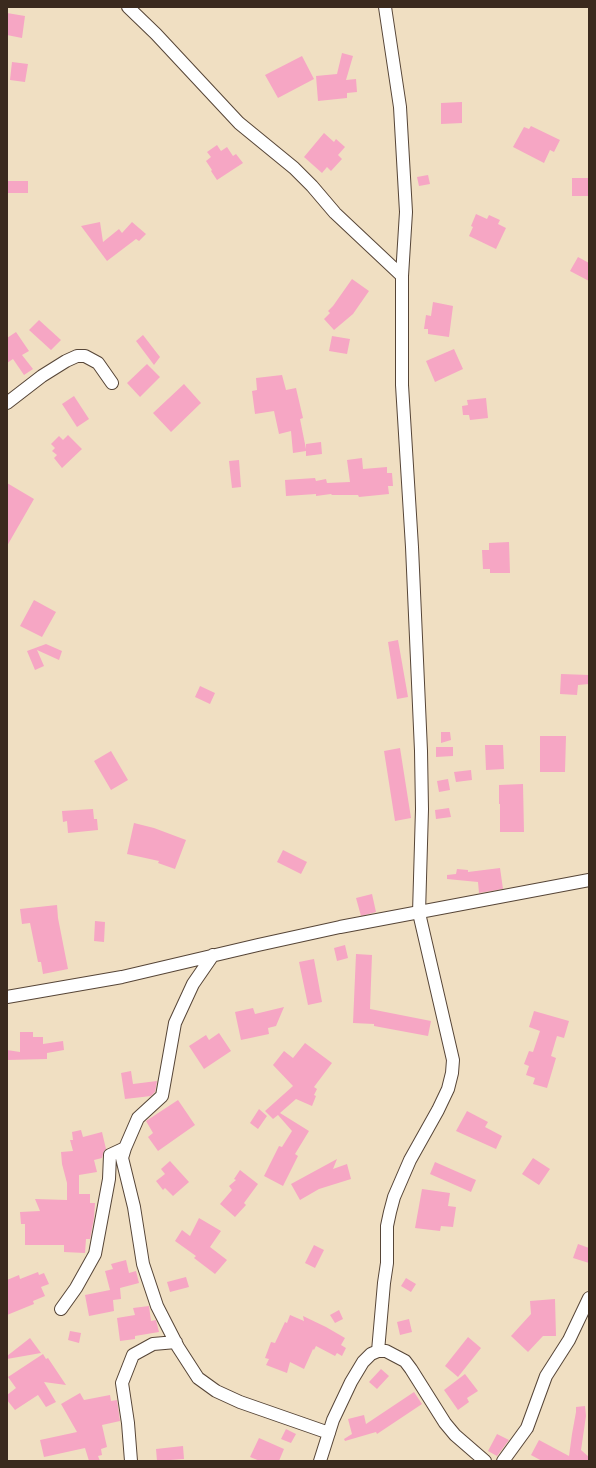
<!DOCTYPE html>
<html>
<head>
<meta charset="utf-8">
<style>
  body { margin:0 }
  #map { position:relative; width:596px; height:1468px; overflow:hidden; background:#f0dfc2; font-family:Itim,sans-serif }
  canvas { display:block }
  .frame { position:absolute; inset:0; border:8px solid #3b2a1e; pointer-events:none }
</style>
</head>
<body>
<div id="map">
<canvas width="596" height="1468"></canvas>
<div class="frame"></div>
</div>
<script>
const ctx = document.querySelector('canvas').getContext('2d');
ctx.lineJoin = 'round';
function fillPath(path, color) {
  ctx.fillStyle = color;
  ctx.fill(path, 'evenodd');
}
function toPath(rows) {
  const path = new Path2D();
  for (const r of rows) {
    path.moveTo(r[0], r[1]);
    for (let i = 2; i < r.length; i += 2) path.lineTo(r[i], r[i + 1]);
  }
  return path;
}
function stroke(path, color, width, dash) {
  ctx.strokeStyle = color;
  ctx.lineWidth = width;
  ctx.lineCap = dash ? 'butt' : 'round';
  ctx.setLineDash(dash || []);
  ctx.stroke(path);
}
const building = toPath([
  [7,13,25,16,22,38,7,35],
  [342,53,353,56,346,80,356,79,357,92,347,93,347,98,318,101,316,76,337,74],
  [302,56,314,79,278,98,265,75],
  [12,62,28,64,25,82,10,80],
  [462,102,462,123,441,124,441,103],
  [531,126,560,140,554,152,550,150,544,163,513,147,524,127,529,129],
  [324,133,334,142,336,139,345,147,338,155,342,159,331,171,327,167,322,173,304,157],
  [217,145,221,151,227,147,233,156,236,154,243,163,217,180,211,171,212,170,206,161,211,157,207,152],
  [428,175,430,184,419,186,417,177],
  [572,178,588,178,588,196,572,196],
  [7,181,28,181,28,193,7,193],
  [476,214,487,219,489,215,500,220,498,224,506,228,496,249,469,236,473,227,471,226],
  [100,222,103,242,119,229,122,233,132,222,146,234,139,241,136,239,107,261,81,226],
  [578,257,589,263,589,281,570,271],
  [352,279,369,291,353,314,334,330,324,319,330,313,328,311,333,306],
  [433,302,453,306,449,337,428,334,428,329,424,329,426,315,431,316],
  [39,320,61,340,51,350,29,330],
  [16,332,29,351,22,355,33,369,24,375,13,359,7,363,7,338],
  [143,335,160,357,154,365,136,341],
  [332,336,350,339,347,354,329,351],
  [454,349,463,369,435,382,426,361],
  [147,364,160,377,140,397,127,383],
  [282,375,286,390,296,388,303,418,300,419,306,449,306,444,321,442,322,454,306,456,306,451,293,453,291,431,279,434,274,411,255,414,252,391,257,390,256,378],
  [184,384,201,403,171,432,153,413],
  [74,396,89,419,77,427,62,404],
  [486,398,488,418,470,420,469,415,463,415,462,406,468,405,467,400],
  [68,435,82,449,62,468,54,458,57,455,52,451,55,448,51,444,59,436,63,440],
  [362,458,363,469,387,467,387,473,392,473,393,486,388,486,389,494,359,497,358,495,332,495,331,494,316,496,316,494,286,496,285,480,315,478,316,481,326,479,327,483,350,482,347,460],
  [239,460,241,487,232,488,229,461],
  [7,483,34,499,7,546],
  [509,542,510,573,490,573,490,569,483,569,482,550,489,550,489,543],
  [34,600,56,612,42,637,20,626],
  [398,640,408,697,397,699,388,642],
  [46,644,62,651,59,660,37,650,44,666,35,670,27,651],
  [561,674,589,675,589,684,578,685,577,695,560,694],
  [200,686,215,693,210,704,195,697],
  [441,732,450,732,451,740,441,743],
  [540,736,566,736,565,772,540,772],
  [485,745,503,745,504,769,486,770],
  [436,747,453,747,453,756,436,757],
  [400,748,411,818,395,821,384,751],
  [111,751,128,780,111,790,94,761],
  [471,770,472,780,456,782,454,772],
  [448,779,450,790,439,792,437,781],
  [523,784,524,832,500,832,500,804,499,804,499,785],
  [449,808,451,817,436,819,435,810],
  [93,809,94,819,97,819,98,830,68,833,67,821,63,822,62,811],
  [134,823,154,828,186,840,175,869,158,863,159,861,127,854],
  [283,850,307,862,301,874,277,862],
  [500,868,503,889,479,893,478,882,447,879,447,875,456,874,457,869,468,870,468,872],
  [372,894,376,912,361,916,356,898],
  [57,905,58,918,68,969,43,974,41,962,38,962,30,923,22,924,20,909],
  [95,921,105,922,104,942,94,941],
  [345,945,348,958,337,961,334,948],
  [356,954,372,955,370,1009,431,1021,428,1036,374,1026,374,1024,353,1023],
  [314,959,322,1002,308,1005,299,962],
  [284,1007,276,1026,268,1028,269,1034,241,1040,235,1012,253,1008,255,1014],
  [534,1011,569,1021,564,1038,557,1036,551,1056,556,1058,547,1088,533,1084,535,1078,526,1075,529,1066,524,1064,529,1051,533,1052,540,1031,529,1027],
  [20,1032,33,1032,33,1037,43,1037,43,1044,63,1041,64,1050,47,1053,47,1059,7,1060,7,1050,20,1052],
  [219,1033,231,1051,204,1069,189,1046,206,1035,209,1040],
  [305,1043,332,1063,314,1087,317,1089,314,1095,316,1096,312,1106,296,1099,280,1113,309,1131,295,1154,298,1156,283,1186,264,1176,279,1146,282,1147,292,1131,278,1115,273,1119,265,1111,293,1086,273,1065,284,1051,293,1058],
  [131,1071,133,1084,157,1081,155,1092,151,1096,125,1099,121,1073],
  [178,1100,195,1125,158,1151,148,1137,153,1133,146,1121],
  [259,1109,267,1116,258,1129,250,1123],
  [467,1111,488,1122,485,1127,502,1136,496,1149,456,1131],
  [81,1130,83,1137,102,1132,106,1149,104,1151,102,1158,94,1160,97,1172,79,1175,79,1194,90,1194,90,1203,95,1203,94,1218,90,1239,86,1239,85,1253,64,1252,64,1245,25,1245,25,1224,21,1224,20,1212,40,1211,35,1199,67,1200,67,1183,62,1164,61,1152,73,1151,70,1140,73,1140,72,1132],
  [533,1158,550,1169,539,1185,522,1174],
  [337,1159,333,1169,347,1164,351,1179,319,1189,300,1200,291,1184],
  [170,1161,189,1182,173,1196,165,1188,163,1190,156,1181,165,1174,161,1169],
  [435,1162,476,1180,471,1192,430,1174],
  [240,1170,258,1184,244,1203,246,1205,235,1217,220,1204,232,1190,229,1186,236,1180,234,1179],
  [422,1189,450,1193,448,1206,456,1207,453,1227,441,1226,440,1231,415,1228],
  [199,1218,221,1231,210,1247,227,1260,215,1274,194,1258,196,1256,175,1241,182,1230,190,1236],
  [578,1244,589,1248,589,1263,573,1258],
  [314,1245,324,1250,315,1268,305,1263],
  [126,1260,129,1273,136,1271,139,1283,120,1288,121,1299,113,1300,114,1311,89,1316,85,1295,110,1290,105,1271,113,1269,111,1264],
  [38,1272,39,1275,44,1273,49,1284,41,1287,45,1296,33,1301,34,1304,7,1315,7,1280,19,1275,20,1279],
  [186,1277,189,1287,170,1292,167,1282],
  [406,1278,416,1284,411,1292,401,1286],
  [555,1299,556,1336,543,1336,528,1352,511,1336,531,1314,530,1301],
  [149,1306,151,1321,156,1320,159,1332,135,1336,135,1339,120,1341,117,1318,135,1315,133,1308],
  [339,1310,343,1319,335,1323,330,1315],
  [290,1315,304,1321,303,1316,326,1327,345,1338,341,1345,346,1348,342,1356,337,1353,335,1356,316,1346,314,1350,313,1349,304,1369,290,1362,287,1373,266,1365,269,1359,265,1358,271,1342,275,1343,285,1322,287,1323],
  [409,1319,412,1332,400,1335,397,1322],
  [70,1331,81,1333,79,1343,68,1340],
  [468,1337,481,1348,458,1377,445,1366],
  [30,1338,41,1353,7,1359,7,1356],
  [43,1354,46,1359,48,1358,66,1385,44,1382,56,1402,46,1407,38,1395,15,1410,7,1400,7,1395,16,1388,8,1377],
  [381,1369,389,1376,377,1389,369,1382],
  [465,1374,478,1391,467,1398,469,1402,458,1410,444,1390],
  [414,1392,422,1404,377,1434,376,1432,345,1441,344,1439,352,1434,348,1419,364,1415,366,1424],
  [80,1393,84,1400,110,1395,111,1401,117,1400,120,1421,102,1425,107,1447,101,1449,102,1455,98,1456,100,1461,89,1461,85,1448,44,1457,40,1440,77,1432,61,1404],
  [585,1406,586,1416,581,1450,589,1457,589,1461,542,1461,531,1455,539,1440,569,1456,572,1434,576,1412,576,1407],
  [286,1429,296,1434,291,1443,281,1439],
  [497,1434,509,1440,497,1456,488,1451],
  [259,1438,284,1449,279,1461,260,1461,250,1457],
  [183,1446,184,1459,157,1461,156,1449]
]);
const minor = toPath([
  [128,7,156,34,239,123,294,168,312,186,335,213,402,276],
  [7,403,42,376,66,361,77,356,85,356,98,363,112,383],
  [7,997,122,977,258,945,340,927,589,880],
  [125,1148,122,1158,134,1207,143,1264,157,1306,178,1347,198,1378,216,1391,240,1402,329,1433],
  [61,1309,76,1288,95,1254,109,1179,110,1155,125,1148,138,1118,162,1096,175,1023,193,984,213,955],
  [378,1351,386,1351,405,1361,411,1369,445,1423,455,1435,485,1461],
  [131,1461,128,1423,122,1383,133,1355,153,1344,176,1342],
  [320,1461,333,1420,351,1382,363,1362,371,1354,378,1351,384,1283,387,1263,387,1226,390,1212,394,1197,410,1160,438,1110,448,1089,452,1073,453,1060,419,913,422,809,421,751,412,547,402,385,402,276,406,212,400,107,385,7],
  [503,1461,527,1428,546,1376,569,1340,589,1298]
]);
fillPath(building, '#f6a6c4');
stroke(minor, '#564537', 14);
stroke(minor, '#fff', 12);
</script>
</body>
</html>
